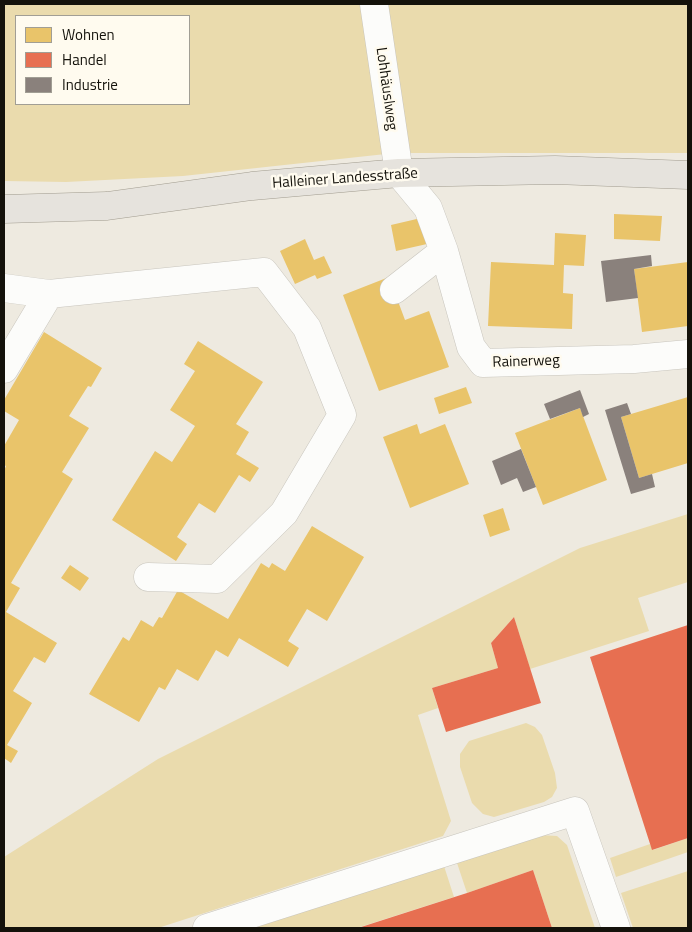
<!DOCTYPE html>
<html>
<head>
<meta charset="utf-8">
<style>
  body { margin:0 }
  #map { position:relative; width:692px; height:932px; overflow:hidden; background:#eeeae0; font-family:"Titillium Web",sans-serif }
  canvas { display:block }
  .frame { position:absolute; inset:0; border:5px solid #14120b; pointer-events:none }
  .legend { position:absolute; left:15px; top:15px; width:175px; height:90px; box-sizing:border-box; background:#fffbef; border:1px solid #a19e94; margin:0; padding:6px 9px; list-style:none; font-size:15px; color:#14120b }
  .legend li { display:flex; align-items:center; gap:10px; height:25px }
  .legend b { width:25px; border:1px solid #a19e94 }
</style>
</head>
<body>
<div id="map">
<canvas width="692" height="932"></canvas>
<div class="frame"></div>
<ul class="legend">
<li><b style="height:14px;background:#e9c46a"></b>Wohnen</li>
<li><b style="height:14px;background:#e76f51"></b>Handel</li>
<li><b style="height:14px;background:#8a817c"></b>Industrie</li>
</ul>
</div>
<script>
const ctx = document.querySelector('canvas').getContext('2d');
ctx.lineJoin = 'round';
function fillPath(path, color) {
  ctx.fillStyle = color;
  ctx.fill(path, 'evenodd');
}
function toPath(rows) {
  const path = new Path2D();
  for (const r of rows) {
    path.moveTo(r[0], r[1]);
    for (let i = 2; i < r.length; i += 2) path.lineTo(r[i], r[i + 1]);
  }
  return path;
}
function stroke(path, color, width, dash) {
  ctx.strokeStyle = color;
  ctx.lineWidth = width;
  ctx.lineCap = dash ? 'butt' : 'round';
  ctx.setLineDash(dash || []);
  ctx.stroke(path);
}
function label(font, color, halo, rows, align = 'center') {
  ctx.font = font + ' "Titillium Web",sans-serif';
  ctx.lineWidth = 5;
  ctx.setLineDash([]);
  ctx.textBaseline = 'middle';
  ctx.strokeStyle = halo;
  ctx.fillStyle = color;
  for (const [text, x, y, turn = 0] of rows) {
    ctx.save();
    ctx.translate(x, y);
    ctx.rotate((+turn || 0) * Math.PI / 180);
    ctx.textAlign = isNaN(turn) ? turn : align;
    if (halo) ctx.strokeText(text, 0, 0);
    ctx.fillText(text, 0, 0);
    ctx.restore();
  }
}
const green = toPath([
  [4,4,688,4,688,153,395,153,183,176,66,182,4,181],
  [16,16,189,16,189,104,16,104],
  [688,514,688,582,638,598,649,631,530,669,514,617,491,643,498,668,432,688,438,708,418,715,451,821,443,836,158,928,4,928,4,857,158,759,580,548],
  [526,723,535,727,542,735,555,773,557,788,552,797,544,802,494,817,483,814,472,803,460,767,460,754,469,741],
  [540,835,557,836,567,845,595,928,552,928,533,870,467,893,457,863],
  [688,838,688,852,616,877,610,858,650,844,653,850],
  [444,866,454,897,357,928,251,928],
  [688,871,688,928,633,928,621,893]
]);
const homes = toPath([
  [614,214,662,216,660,241,614,239],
  [421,218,427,244,396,251,391,225],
  [555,233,586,235,584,266,564,265,563,293,573,294,572,329,488,326,491,262,554,265],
  [305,239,314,260,324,256,332,273,317,279,315,275,295,284,280,251],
  [688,262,688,326,642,332,634,269],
  [389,277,405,320,429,311,449,367,379,391,343,295],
  [44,332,102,368,91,387,88,386,69,416,89,428,62,472,73,479,11,583,20,588,6,612,57,643,45,663,34,657,13,691,32,703,7,745,18,751,11,763,4,758,4,471,6,466,4,465,4,446,19,420,4,411,4,400],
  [198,341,263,382,236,424,249,432,236,454,259,468,250,482,239,475,215,513,199,503,177,537,187,544,176,561,112,520,155,451,172,462,195,426,170,410,195,371,184,364],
  [466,387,472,403,439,414,434,398],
  [688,397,688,463,639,478,621,417],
  [580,408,607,480,543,505,515,433],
  [417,424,420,434,445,424,469,484,410,508,383,437],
  [503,508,510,530,490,537,483,515],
  [312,526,364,557,327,621,307,609,288,641,299,648,288,667,239,638,228,657,216,650,198,681,177,669,165,690,159,687,139,722,89,694,123,637,129,641,141,620,153,627,159,617,162,618,178,590,228,619,261,563,269,568,272,563,285,571],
  [70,565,89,578,80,591,61,578]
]);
const shops = toPath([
  [514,617,541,703,446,732,432,688,498,668,491,643],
  [688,625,688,838,652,850,590,657],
  [533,870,552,928,358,928,467,893]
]);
const industry = toPath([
  [651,255,652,266,634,269,638,298,606,302,601,261],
  [580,390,589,414,583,417,580,408,550,419,544,404],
  [627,403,631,414,621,417,639,478,652,474,655,487,631,494,605,410],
  [521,449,536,487,523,492,517,478,501,485,492,461]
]);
const minor = toPath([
  [374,4,399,173,428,208,444,251,471,347,483,363,634,359,688,354],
  [4,288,49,294,264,272,307,328,342,415,284,513,217,579,148,577],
  [394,290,444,251],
  [4,369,49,294],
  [207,928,575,811,616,928]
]);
const major = toPath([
  [4,209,107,206,252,186,399,173,555,170,688,175]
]);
const streetNames = [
  ["Lohhäuslweg",386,89,82],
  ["Halleiner Landesstraße",345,179,-4],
  ["Rainerweg",526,362,-2]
];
fillPath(green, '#eadbad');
fillPath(homes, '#e9c46a');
fillPath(shops, '#e76f51');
fillPath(industry, '#8a817c');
stroke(minor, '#c8c5bd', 29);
stroke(major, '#a19c8f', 29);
stroke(minor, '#fcfcfa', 28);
stroke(major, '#e6e3dd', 28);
label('15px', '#14120b', '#fffbef', streetNames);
</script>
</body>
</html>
